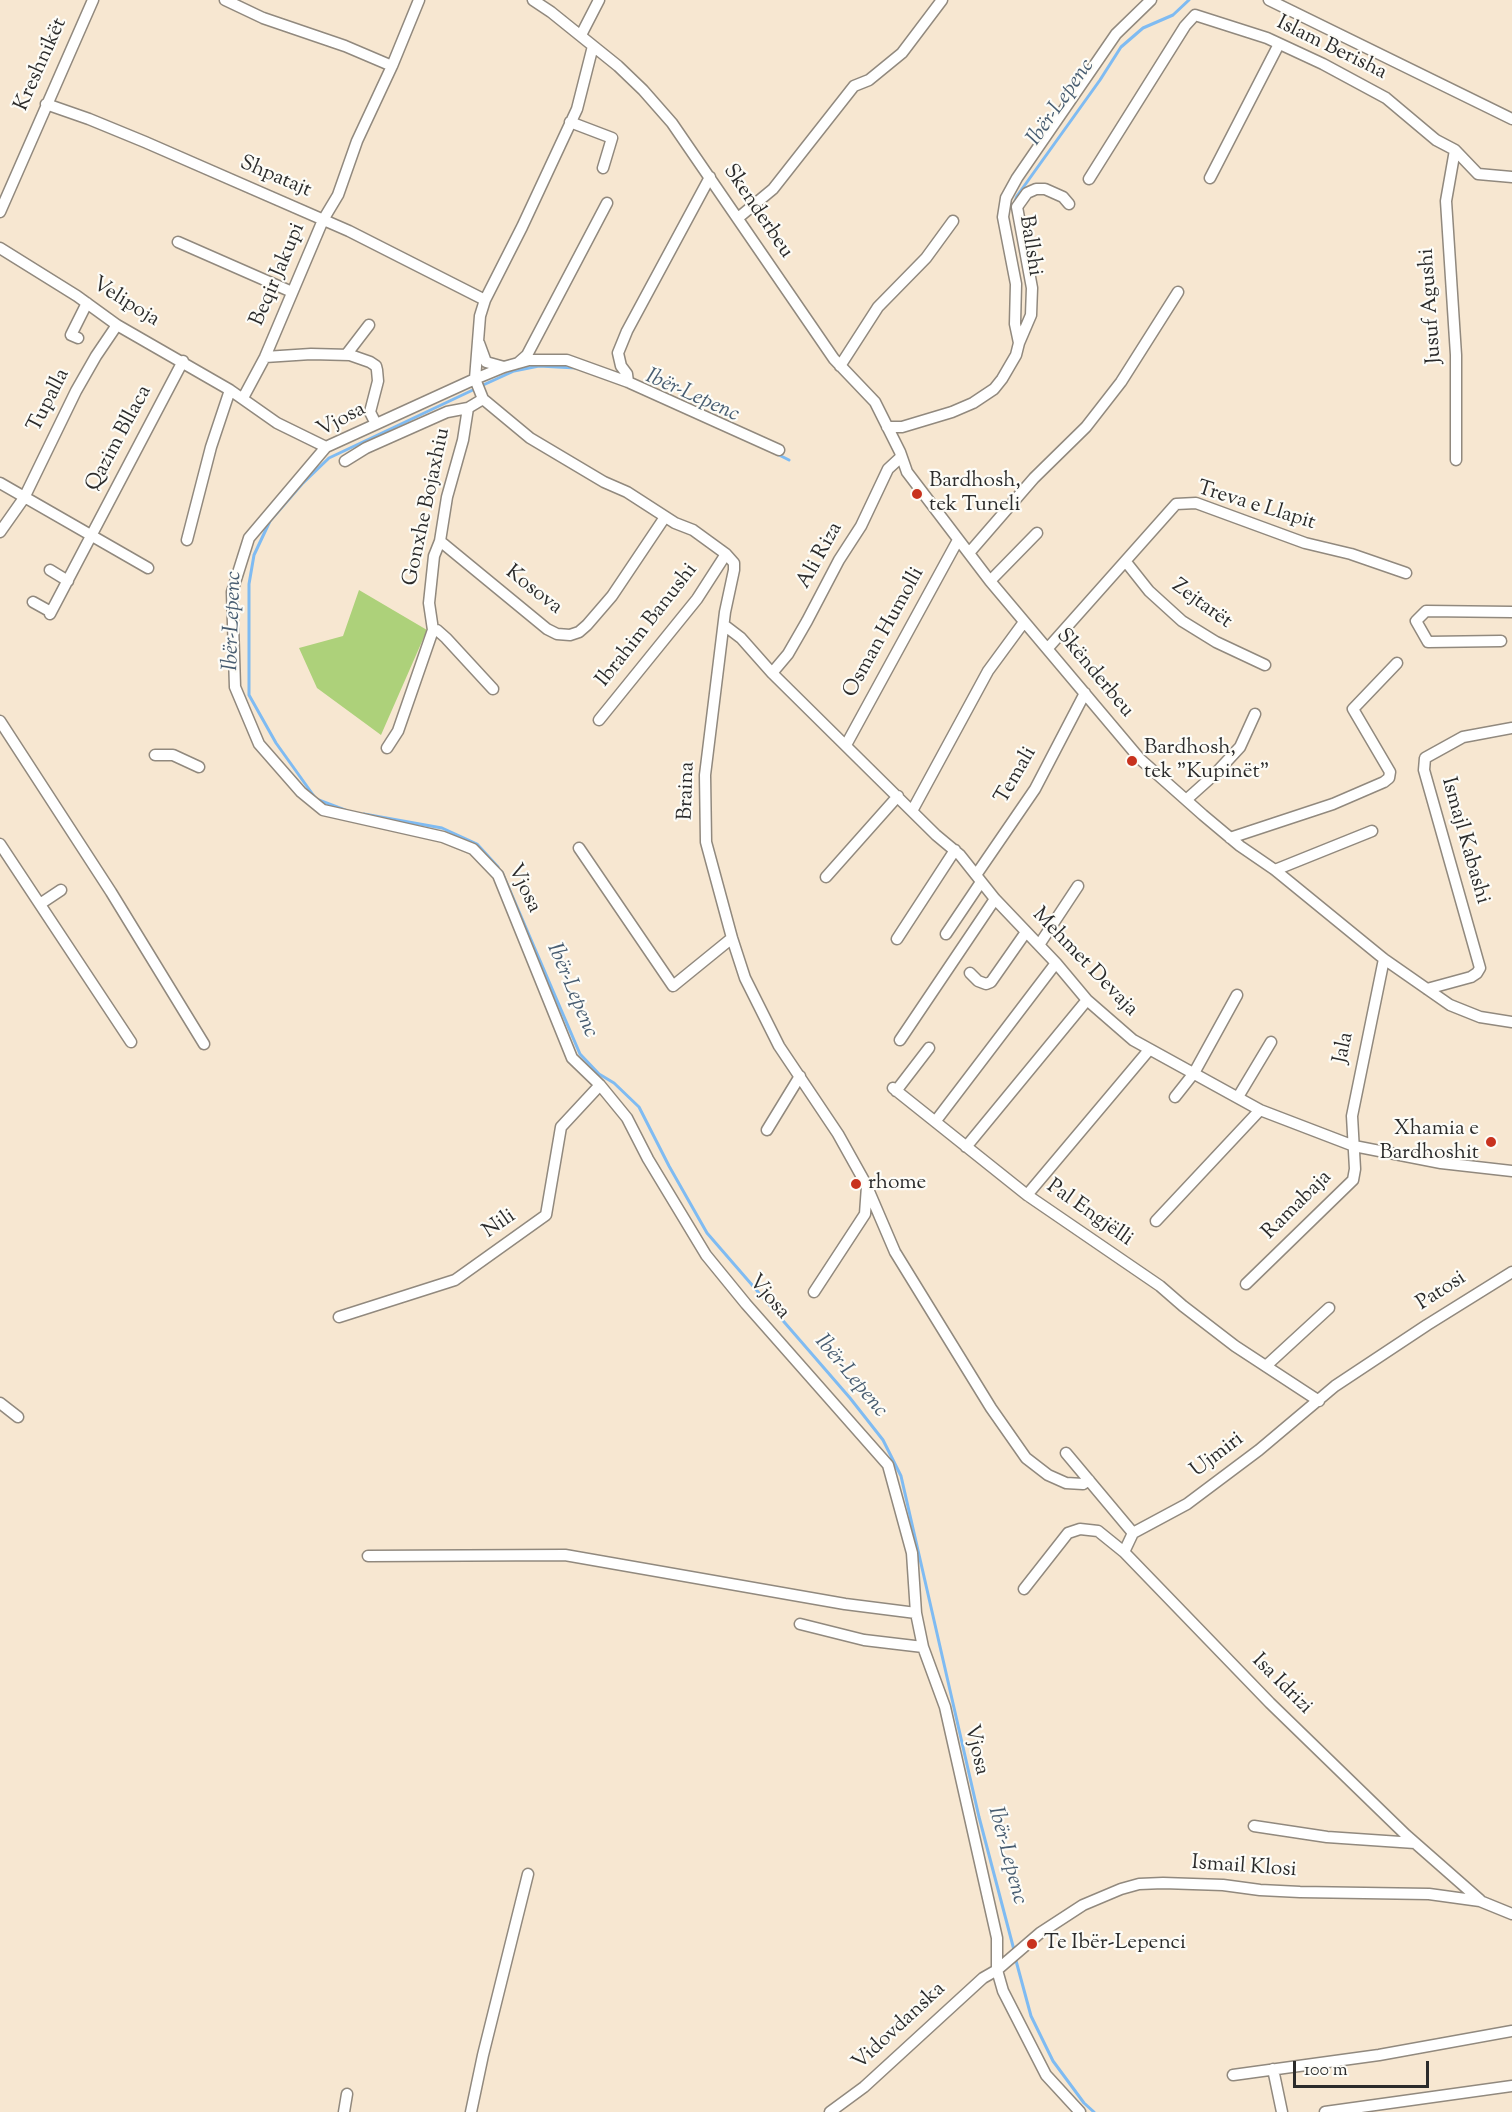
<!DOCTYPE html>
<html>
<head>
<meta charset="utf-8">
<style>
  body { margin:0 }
  #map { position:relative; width:1512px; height:2112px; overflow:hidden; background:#f7e7d1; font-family:"Sorts Mill Goudy",serif }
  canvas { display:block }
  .scale { position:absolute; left:1293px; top:2061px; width:136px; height:27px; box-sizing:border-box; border:3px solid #2b2b2b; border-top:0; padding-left:8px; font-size:18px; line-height:21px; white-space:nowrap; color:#2b2b2b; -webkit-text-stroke:4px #fdfcf7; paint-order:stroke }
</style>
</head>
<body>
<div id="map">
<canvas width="1512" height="2112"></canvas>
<div class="scale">100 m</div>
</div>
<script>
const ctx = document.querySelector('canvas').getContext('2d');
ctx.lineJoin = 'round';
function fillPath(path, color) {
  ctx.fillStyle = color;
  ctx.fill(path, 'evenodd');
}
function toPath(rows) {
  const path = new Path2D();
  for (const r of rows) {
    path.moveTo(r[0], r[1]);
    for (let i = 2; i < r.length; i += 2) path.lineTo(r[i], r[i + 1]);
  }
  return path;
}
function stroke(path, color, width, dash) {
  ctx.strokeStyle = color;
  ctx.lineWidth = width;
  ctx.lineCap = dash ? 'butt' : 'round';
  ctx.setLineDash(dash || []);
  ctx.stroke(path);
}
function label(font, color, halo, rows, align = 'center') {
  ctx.font = font + ' "Sorts Mill Goudy",serif';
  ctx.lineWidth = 4.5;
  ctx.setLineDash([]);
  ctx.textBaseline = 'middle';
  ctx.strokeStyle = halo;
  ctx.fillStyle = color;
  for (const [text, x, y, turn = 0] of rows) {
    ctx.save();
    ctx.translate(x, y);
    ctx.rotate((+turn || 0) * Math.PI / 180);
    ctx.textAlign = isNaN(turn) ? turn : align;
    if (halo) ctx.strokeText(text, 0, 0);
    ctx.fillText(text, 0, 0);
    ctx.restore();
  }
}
const green = toPath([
  [359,590,427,630,381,735,317,688,299,648,343,636]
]);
const stream = toPath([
  [1014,204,1017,196,1100,80,1121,47,1143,28,1173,15,1189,0],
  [481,386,514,371,539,366,576,368],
  [777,454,789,460],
  [345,810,316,799,276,743,249,695,249,584,254,555,270,521,302,484,329,458,475,389],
  [364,814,442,828,477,844,498,867],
  [502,872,580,1054,599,1074,614,1083,639,1107,669,1166,707,1233,850,1398,883,1440,901,1476,979,1817,1014,1950],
  [1015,1957,1031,2016,1053,2061,1084,2103,1094,2112]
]);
const minor = toPath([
  [225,0,263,18,345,46,392,66],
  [533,0,551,12,618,66,643,90,672,123,834,359,875,402,900,452,907,472,990,581,1140,759,1203,815,1240,846,1275,870,1384,959,1450,1005,1480,1017,1512,1022],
  [1269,0,1512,119],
  [581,35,599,0],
  [593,46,577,109,522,227,485,300,480,316,475,379,483,399,530,438,604,482,627,492,675,523,693,530,726,554,734,563,734,570,725,612,705,775,706,842,732,938,745,978,779,1046,838,1134,867,1186,865,1214,814,1292],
  [46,104,89,119,145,142,349,231,485,300],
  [570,122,612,138,603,168],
  [1455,150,1446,201,1456,355,1456,460],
  [1210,178,1279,44],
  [1089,179,1185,26,1195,15,1267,38,1323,64,1386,98,1436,140,1455,150,1478,174,1512,177],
  [0,212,93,0],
  [738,218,773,189,854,86,869,80,902,53,942,0],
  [178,242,292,292],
  [0,248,77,296,117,325,230,390,277,423,326,447],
  [78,338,71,335,87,303],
  [479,343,486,362,504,367],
  [1019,343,1031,315,1032,288,1017,207,1027,193,1036,189,1045,189,1063,197,1069,204],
  [346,355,369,325],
  [265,357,311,354,350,355,370,362,376,366,377,370,378,381,370,412,376,424],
  [518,363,527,355,607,203],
  [840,366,878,307,926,258,953,221],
  [628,382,627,374,621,366,618,353,627,331,710,177],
  [243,398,265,357,323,220,338,195,357,141,392,66,419,0],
  [887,427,902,427,952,412,973,403,994,389,1002,379,1016,355,1019,343,1015,324,1016,284,1003,217,1006,198,1017,178,1116,34,1151,0],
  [779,450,628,382,567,360,529,360,504,367,475,379,326,447,249,538,232,592,235,687,259,744,301,792,323,810,443,837,473,849,498,875,572,1058,600,1085,627,1118,648,1159,706,1255,746,1304,888,1465,912,1553,916,1613,923,1647,945,1707,997,1938,997,1970,1003,1991,1046,2075,1080,2112],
  [345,461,366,448,447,412,468,408],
  [0,483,148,568],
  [0,532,24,498,76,391,96,356,117,325],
  [187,540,211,447,230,390],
  [440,541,547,629,557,634,570,635,579,632,587,625,612,596,665,517],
  [969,553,1034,478,1086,427,1121,382,1178,292],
  [1126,562,1149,591,1182,621,1216,642,1265,665],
  [50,570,68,581],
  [990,581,1037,533],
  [33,602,51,612],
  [50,614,183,361],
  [724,625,741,638,772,673,936,835,960,855,995,899,1056,963,1087,1000,1133,1040,1260,1110,1354,1146,1441,1163,1512,1171],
  [433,630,437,630,446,638,493,689],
  [1501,641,1428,642,1416,621,1426,611,1512,612],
  [1048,648,1176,504,1196,503,1305,543,1351,554,1406,573],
  [772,673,788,654,807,621,839,560,861,526,888,469,901,457],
  [599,720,697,599,726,554],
  [0,721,111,892,204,1044],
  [846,745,958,540],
  [387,748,398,731,433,630,429,603,434,556,440,541,447,497,463,440,468,408,483,399],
  [155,755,173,755,199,767],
  [1186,800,1215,774,1240,747,1255,714],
  [912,811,988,671,1024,622],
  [1230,838,1333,804,1384,782,1389,778,1390,772,1353,709,1397,663],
  [0,844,131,1042],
  [579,848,673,986,732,938],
  [1275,870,1372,831],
  [976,875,1035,789,1085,693],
  [826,877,898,796],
  [40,904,61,890],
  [946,934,981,882],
  [897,939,955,850],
  [1039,945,1078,886],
  [970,973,978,981,986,984,991,982,1026,932],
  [1427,989,1471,977,1477,973,1480,968,1424,770,1425,758,1463,737,1512,728],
  [900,1040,995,899],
  [893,1088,1027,1195,1160,1286,1183,1306,1235,1346,1319,1401],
  [896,1091,929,1048],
  [1175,1097,1194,1073,1237,995],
  [1238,1097,1271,1042],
  [938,1118,1056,963],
  [767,1130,800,1076],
  [966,1147,1087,1000],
  [868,1189,895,1252,991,1408,1026,1458,1048,1475,1066,1483,1083,1484,1089,1480],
  [1027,1195,1149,1050],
  [1156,1221,1260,1110],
  [1246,1284,1353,1180,1355,1169,1352,1116,1384,959],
  [339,1317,455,1280,546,1215,561,1127,600,1085],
  [1267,1365,1329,1308],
  [0,1403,18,1417],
  [1066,1453,1133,1533],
  [1124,1552,1133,1533,1187,1504,1259,1450,1335,1386,1427,1325,1512,1272],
  [368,1556,565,1555,845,1604,916,1613],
  [1024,1589,1068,1533,1080,1529,1098,1531,1124,1552,1270,1703,1406,1835,1480,1900],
  [800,1624,864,1640,923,1647],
  [1254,1826,1327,1837,1415,1843],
  [1273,2069,1282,2112],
  [1233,2075,1379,2055,1512,2031],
  [344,2112,347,2094],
  [471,2112,483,2055,528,1874],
  [830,2112,864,2087,983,1978,997,1970,1040,1933,1083,1905,1121,1889,1139,1884,1163,1883,1223,1885,1260,1890,1300,1892,1429,1894,1480,1901,1512,1914],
  [1325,2112,1512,2086]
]);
const markers = [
  [917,494,6,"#c8321e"],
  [1132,761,6,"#c8321e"],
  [1491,1142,6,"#c8321e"],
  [856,1184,6,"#c8321e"],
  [1032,1944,6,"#c8321e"]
];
const streetNames = [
  ["Islam Berisha",1331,49,26],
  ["Kreshnikët",42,65,-66],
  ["Shpatajt",275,178,23],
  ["Skenderbeu",757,212,56],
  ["Ballshi",1029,246,81],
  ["Beqir Jakupi",279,275,-67],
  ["Velipoja",125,303,32],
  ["Jusuf Agushi",1432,306,-94],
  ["Tupalla",50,401,-63],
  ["Vjosa",342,421,-28],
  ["Qazim Bllaca",120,439,-62],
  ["Gonxhe Bojaxhiu",428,507,-78],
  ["Treva e Llapit",1256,507,17],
  ["Ali Riza",821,556,-61],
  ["Kosova",533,591,38],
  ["Zejtarët",1201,605,36],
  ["Ibrahim Banushi",648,626,-52],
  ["Osman Humolli",885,633,-61],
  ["Skënderbeu",1094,674,50],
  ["Temali",1017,776,-60],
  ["Braina",688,791,-88],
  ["Ismajl Kabashi",1464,841,74],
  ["Vjosa",523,889,64],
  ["Mehmet Devaja",1084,963,46],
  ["Jala",1345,1048,-78],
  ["Ramabaja",1298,1206,-45],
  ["Pal Engjëlli",1089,1214,35],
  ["Nili",500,1225,-35],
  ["Patosi",1442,1292,-33],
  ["Vjosa",768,1298,49],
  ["Ujmiri",1218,1456,-37],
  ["Isa Idrizi",1281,1685,45],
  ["Vjosa",975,1750,77],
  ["Ismail Klosi",1244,1868,4],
  ["Vidovdanska",900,2027,-43]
];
const poiNames = [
  ["Bardhosh,",929,482],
  ["tek Tuneli",929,506],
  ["Bardhosh,",1144,749],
  ["tek \"Kupinët\"",1144,773],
  ["Xhamia e",1479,1130,"right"],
  ["Bardhoshit",1479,1154,"right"],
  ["rhome",868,1184],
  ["Te Ibër-Lepenci",1044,1944]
];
const waterNames = [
  ["Ibër-Lepenc",1062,103,-55],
  ["Ibër-Lepenc",692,397,24],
  ["Ibër-Lepenc",234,621,-88],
  ["Ibër-Lepenc",571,991,67],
  ["Ibër-Lepenc",850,1377,50],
  ["Ibër-Lepenc",1006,1856,75]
];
fillPath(green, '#add17a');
stroke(stream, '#7fbbf2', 3);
stroke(minor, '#91897e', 13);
stroke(minor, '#fff', 10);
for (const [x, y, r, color] of markers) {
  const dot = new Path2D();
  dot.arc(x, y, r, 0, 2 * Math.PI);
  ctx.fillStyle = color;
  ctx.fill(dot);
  stroke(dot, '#fdfcf7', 2);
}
label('21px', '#2b2b2b', '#fdfcf7', streetNames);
label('21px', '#2b2b2b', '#fdfcf7', poiNames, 'left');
label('italic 22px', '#485d71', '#fdfcf7', waterNames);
</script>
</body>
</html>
